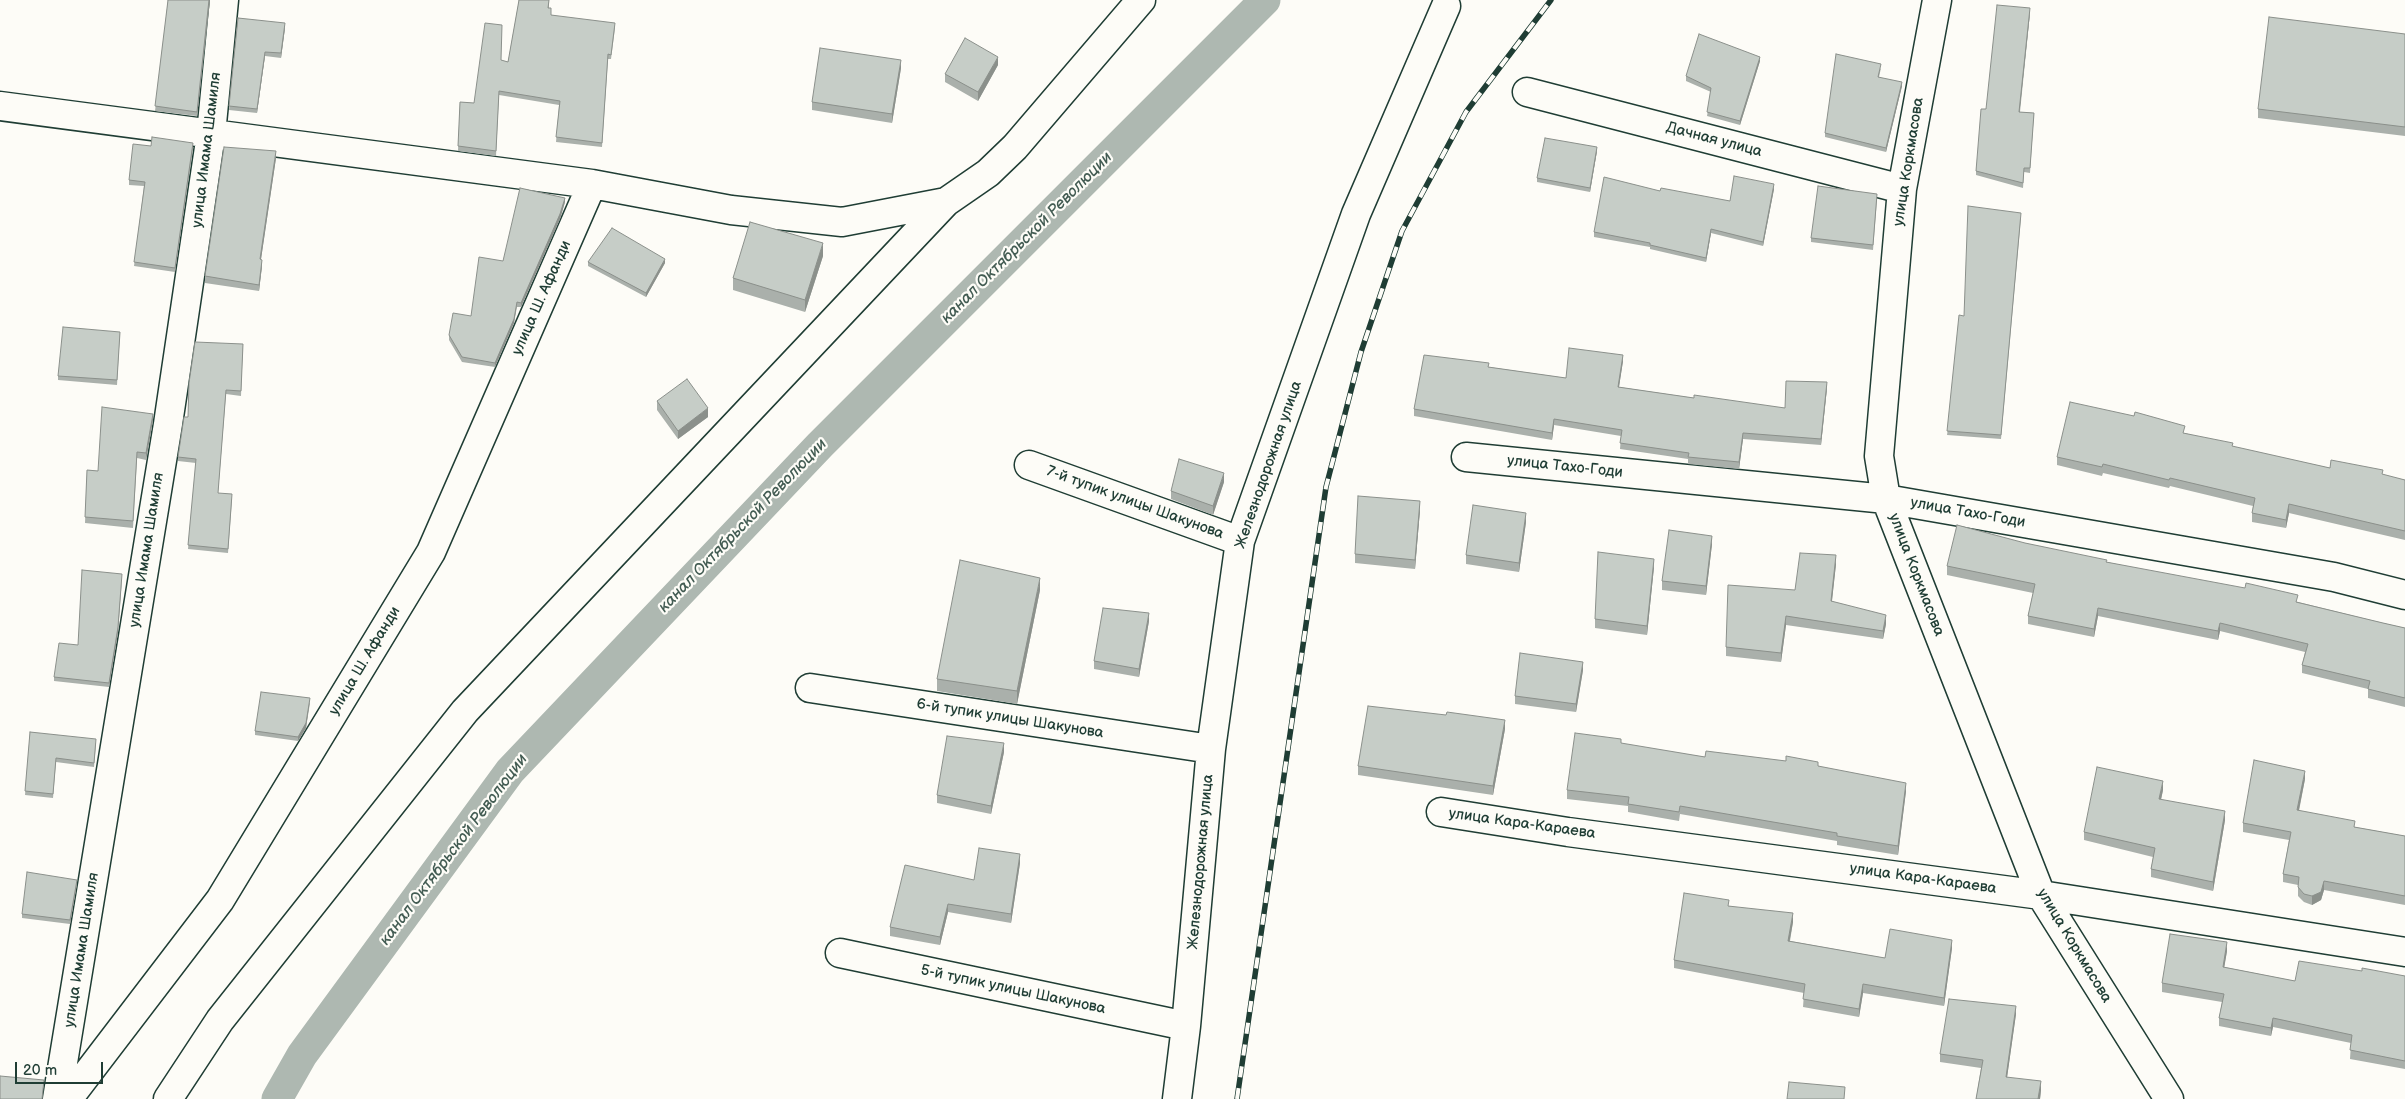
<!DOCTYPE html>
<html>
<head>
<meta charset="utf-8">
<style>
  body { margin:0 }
  #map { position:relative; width:2405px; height:1099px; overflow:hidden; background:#fdfcf7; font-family:"Balsamiq Sans",sans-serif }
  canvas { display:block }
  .scale { position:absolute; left:15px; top:1062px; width:88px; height:22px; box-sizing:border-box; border:2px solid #1f3d34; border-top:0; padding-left:6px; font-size:15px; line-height:18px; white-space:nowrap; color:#1f3d34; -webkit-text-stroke:4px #fdfcf7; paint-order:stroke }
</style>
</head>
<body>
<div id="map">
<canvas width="2405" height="1099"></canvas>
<div class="scale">20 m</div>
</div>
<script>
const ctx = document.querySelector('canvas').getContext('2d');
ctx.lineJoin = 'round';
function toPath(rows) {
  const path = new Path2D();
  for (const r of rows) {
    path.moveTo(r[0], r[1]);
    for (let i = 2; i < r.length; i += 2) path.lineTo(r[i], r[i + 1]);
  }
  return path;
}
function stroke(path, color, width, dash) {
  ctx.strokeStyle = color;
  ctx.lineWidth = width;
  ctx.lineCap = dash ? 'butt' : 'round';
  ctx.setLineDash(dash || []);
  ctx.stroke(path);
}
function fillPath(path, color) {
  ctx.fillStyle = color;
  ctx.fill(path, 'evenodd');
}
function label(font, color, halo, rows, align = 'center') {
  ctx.font = font + ' "Balsamiq Sans",sans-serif';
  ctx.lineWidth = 4.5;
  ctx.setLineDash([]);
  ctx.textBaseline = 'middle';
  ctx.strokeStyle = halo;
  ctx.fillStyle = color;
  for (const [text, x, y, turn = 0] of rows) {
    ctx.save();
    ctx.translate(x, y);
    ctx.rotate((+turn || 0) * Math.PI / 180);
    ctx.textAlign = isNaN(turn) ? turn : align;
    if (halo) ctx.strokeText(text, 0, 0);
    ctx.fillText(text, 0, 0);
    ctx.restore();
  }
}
const canal = toPath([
  [277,1099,302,1055,510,771,820,445,1265,0]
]);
const street = toPath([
  [1937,0,1902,189,1879,456,1886,499,2041,895,2169,1099],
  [1527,92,1902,189],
  [0,106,592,184,731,210,842,222,946,202,988,173,1015,147,1141,0],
  [1466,457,1886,499,2334,577,2405,595],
  [1029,465,1240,541],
  [810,688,1211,749],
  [1441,812,1568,832,2041,895,2405,952],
  [840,953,1186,1026],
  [57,1099,168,424,211,134,224,0],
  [68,1099,220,900,431,552,592,184],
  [168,1099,220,1020,465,711,946,202],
  [1177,1099,1186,1026,1211,749,1240,541,1356,214,1446,6]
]);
const rail = toPath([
  [1237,1099,1326,487,1361,352,1402,231,1466,112,1551,0]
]);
const wall = toPath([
  [168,0,210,0,197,116,155,111],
  [519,0,549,0,549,8,551,15,615,28,611,59,608,59,602,147,556,142,559,105,499,95,496,156,458,151,460,102,474,103,501,60,508,62],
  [2030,13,2020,112,2034,113,2030,173,2024,172,2023,188,1976,175,1976,171,1986,109],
  [238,18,285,28,281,58,265,56,257,113,229,110],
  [2405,34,2405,136,2258,118,2258,109],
  [1760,61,1740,125,1707,116,1711,92,1686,81,1686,76],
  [998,65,978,101,945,82,945,74],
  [901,68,892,123,812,110,812,102],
  [1881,68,1879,77,1902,86,1886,152,1825,137,1825,133],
  [151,146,193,147,175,272,134,266,144,186,129,185,129,180],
  [1597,151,1590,192,1537,182,1537,178],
  [276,158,261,259,262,266,259,291,205,283,205,276],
  [1774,189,1763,246,1711,233,1706,262,1650,249,1650,247,1594,237,1594,232,1660,191,1730,201],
  [1877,199,1873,250,1811,242,1811,238],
  [565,202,560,219,521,307,517,307,514,323,495,367,462,362,449,340,449,335,471,316,503,261],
  [2021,217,2001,439,1947,435,1964,316],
  [823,256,805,312,733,290,733,278],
  [588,262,665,263,646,297,588,266],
  [120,332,117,385,58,380,58,376],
  [243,344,241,396,226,394,218,493,232,499,228,553,188,549,196,463,178,461,178,457,188,417],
  [1623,361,1619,387,1694,398,1785,408,1827,388,1821,445,1743,439,1739,469,1688,464,1688,459,1620,449,1621,436,1554,425,1552,440,1414,416,1414,409,1489,367,1566,378],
  [657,401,708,417,678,439,657,410],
  [153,420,146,460,137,458,133,528,85,523,87,470,98,471],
  [2185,433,2233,447,2330,468,2383,475,2405,480,2405,540,2289,513,2286,528,2252,522,2252,513,2253,506,2170,486,2169,488,2103,473,2102,476,2057,465,2057,457],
  [1224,482,1213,515,1171,499,1171,491],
  [1420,510,1415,569,1355,563,1355,554],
  [1526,522,1519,572,1466,564,1466,555],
  [2025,543,2107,562,2298,602,2383,623,2405,628,2405,707,2368,698,2368,689,2302,673,2302,665,2305,652,2220,631,2218,640,2098,616,2094,637,2028,624,2028,616,2033,593,1947,575,1947,566],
  [1712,544,1706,595,1662,590,1662,581],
  [1836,564,1832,601,1886,624,1883,639,1786,625,1781,662,1726,656,1726,647,1795,590],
  [1654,567,1647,635,1595,628,1595,619],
  [1040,590,1017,704,937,691,937,679],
  [1149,621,1139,677,1094,669,1094,661],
  [118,632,109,687,54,681,54,677,78,645],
  [1583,670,1576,712,1515,704,1515,696],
  [310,703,306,728,298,741,255,735,255,731],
  [1505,729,1493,795,1358,775,1358,766],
  [30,732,96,743,94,767,56,762,53,798,25,795],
  [1621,744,1705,757,1818,766,1906,791,1898,855,1837,845,1837,841,1680,814,1679,821,1628,812,1628,806,1567,799,1567,790],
  [1004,752,991,814,937,803,937,795],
  [2305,779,2299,811,2355,827,2405,836,2405,905,2324,890,2321,900,2312,905,2304,902,2298,896,2298,885,2283,882,2283,874,2289,840,2243,832,2243,823],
  [2163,790,2161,800,2225,820,2213,891,2151,877,2151,869,2153,857,2084,840,2084,832],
  [1020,863,1011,923,948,912,940,945,890,936,890,927,974,880],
  [77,884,70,924,22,918,22,914],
  [1729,906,1793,922,1790,941,1885,958,1952,948,1944,1006,1863,993,1859,1017,1803,1007,1804,993,1674,968,1674,960],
  [2227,951,2224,967,2295,981,2362,971,2405,976,2405,1069,2350,1059,2351,1043,2273,1027,2271,1036,2219,1026,2219,1018,2222,1002,2162,992,2162,983],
  [2016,1014,2007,1077,2041,1090,2040,1099,1976,1099,1981,1068,1940,1062,1940,1054]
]);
const shadedWall = toPath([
  [209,0,210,0,197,116,197,112],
  [2030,8,2030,13,2019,116,2019,112],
  [285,23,285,28,281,58,281,53],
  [265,52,265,56,257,113,257,109],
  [998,57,998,65,978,101,978,92],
  [1760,57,1760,61,1740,125,1740,121],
  [901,60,901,68,892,123,892,114],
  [1902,82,1902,86,1886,152,1886,148],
  [193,143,193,147,175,272,175,268],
  [1597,147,1597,151,1590,192,1590,188],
  [276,151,276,158,260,266,260,259],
  [1774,184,1774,189,1763,246,1763,242],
  [565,198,565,202,560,219,521,307,521,303],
  [1711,229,1711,233,1706,262,1706,258],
  [823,243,823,256,805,312,805,300],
  [665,259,665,263,646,297,646,293],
  [262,260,262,266,259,291,259,285],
  [517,302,514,323,495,367,495,363],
  [1623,355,1623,361,1618,393,1618,387],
  [1827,382,1827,388,1821,445,1821,439],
  [708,408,708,417,678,439,678,431],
  [153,414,153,420,146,460,146,453],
  [1554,419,1554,425,1552,440,1552,433],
  [1743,433,1743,439,1739,469,1739,462],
  [1224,473,1224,482,1213,515,1213,506],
  [1420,501,1420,510,1415,569,1415,560],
  [2289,504,2289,513,2286,528,2286,520],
  [1526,513,1526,522,1519,572,1519,563],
  [1712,536,1712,544,1706,595,1706,586],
  [1836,555,1836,564,1831,609,1831,601],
  [1654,559,1654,567,1647,635,1647,626],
  [122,578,118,632,109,687,109,683],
  [1040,578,1040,590,1017,704,1017,691],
  [2098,608,2098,616,2094,637,2094,629],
  [1149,613,1149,621,1139,677,1139,669],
  [1886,615,1886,624,1883,639,1883,631],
  [1786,616,1786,625,1781,662,1781,653],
  [2220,623,2220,631,2218,640,2218,631],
  [1583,662,1583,670,1576,712,1576,704],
  [310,698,306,728,298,741,298,737],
  [1505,720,1505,729,1493,795,1493,786],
  [1004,743,1004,752,991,814,991,806],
  [2305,771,2305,779,2297,819,2297,810],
  [2163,781,2163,790,2159,808,2159,799],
  [1906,783,1906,791,1898,855,1898,846],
  [2225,811,2225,820,2213,891,2213,882],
  [1020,854,1020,863,1011,923,1011,914],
  [77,880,77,884,70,924,70,920],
  [2324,881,2324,890,2321,900,2312,905,2312,896],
  [948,904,948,912,940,945,940,937],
  [1793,913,1793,922,1788,949,1788,941],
  [1952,940,1952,948,1944,1006,1944,998],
  [2227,942,2227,951,2223,975,2223,967],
  [1863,984,1863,993,1859,1017,1859,1009],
  [2016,1006,2016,1014,2006,1085,2006,1077],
  [2273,1018,2273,1027,2271,1036,2271,1028],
  [2041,1081,2041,1090,2040,1099,2038,1099]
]);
const building = toPath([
  [168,0,209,0,197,112,155,106,168,0],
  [519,0,549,0,548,8,551,8,551,15,615,23,611,55,608,54,602,143,556,137,560,101,499,91,496,151,458,146,460,102,474,103,485,23,502,25,501,60,508,62,519,0],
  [1997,5,2030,8,2019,112,2034,113,2030,168,2024,168,2023,183,1976,171,1981,109,1986,109,1997,5],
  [2269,17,2405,34,2405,127,2258,109,2269,17],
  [238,18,285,23,281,53,265,52,257,109,229,106,238,18],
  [1699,34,1760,57,1740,121,1707,112,1711,88,1686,76,1699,34],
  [965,38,998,57,978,92,945,74,965,38],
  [820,48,901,60,892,114,812,102,820,48],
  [1836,54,1881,64,1878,77,1902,82,1886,148,1825,133,1836,54],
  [152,137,193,143,175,268,134,262,145,182,129,180,133,144,151,146,152,137],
  [1545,138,1597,147,1590,188,1537,178,1545,138],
  [224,147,276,151,260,259,262,260,259,285,205,276,224,147],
  [1734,176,1774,184,1763,242,1711,229,1706,258,1650,245,1650,243,1594,232,1604,177,1660,191,1661,188,1730,201,1734,176],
  [1818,186,1877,194,1873,245,1811,238,1818,186],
  [520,188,565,198,560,214,521,303,517,302,514,319,495,363,462,357,449,335,453,313,471,316,479,257,503,261,520,188],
  [1968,206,2021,213,2001,435,1947,431,1959,315,1964,316,1968,206],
  [750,222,823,243,805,300,733,278,750,222],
  [612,228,665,259,646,293,588,262,612,228],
  [63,327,120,332,117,380,58,376,63,327],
  [195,342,243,344,241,391,226,390,218,493,232,494,228,549,188,545,196,459,178,457,184,417,188,417,189,383,195,342],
  [1569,348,1623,355,1618,387,1694,398,1694,395,1785,408,1786,381,1827,382,1821,439,1743,433,1739,462,1688,457,1689,453,1620,443,1622,430,1554,419,1552,433,1414,409,1424,355,1489,363,1488,367,1566,378,1569,348],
  [687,379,708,408,678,431,657,401,687,379],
  [2070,402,2134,416,2135,412,2185,426,2183,433,2233,443,2232,446,2330,468,2331,460,2383,470,2382,474,2405,480,2405,531,2289,504,2286,520,2252,513,2255,498,2170,478,2169,480,2103,464,2102,467,2057,457,2070,402],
  [102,407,153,414,146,453,137,452,133,521,85,517,87,470,98,471,102,407],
  [1179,459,1224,473,1213,506,1171,491,1179,459],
  [1358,496,1420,501,1415,560,1355,554,1358,496],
  [1473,505,1526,513,1519,563,1466,555,1473,505],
  [1957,525,2025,543,2107,560,2106,562,2245,588,2246,583,2298,595,2296,602,2383,623,2405,628,2405,698,2368,689,2370,681,2302,665,2308,644,2220,623,2218,631,2098,608,2094,629,2028,616,2035,584,1947,566,1957,525],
  [1669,530,1712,536,1706,586,1662,581,1669,530],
  [1598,552,1654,559,1647,626,1595,619,1598,552],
  [1800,553,1836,555,1831,601,1886,615,1883,631,1786,616,1781,653,1726,647,1728,585,1795,590,1800,553],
  [960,560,1040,578,1017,691,937,679,960,560],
  [82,570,122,574,118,627,109,683,54,677,59,643,78,645,82,570],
  [1103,608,1149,613,1139,669,1094,661,1103,608],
  [1520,653,1583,662,1576,704,1515,696,1520,653],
  [261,692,310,698,306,723,298,737,255,731,261,692],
  [1368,706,1446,715,1447,712,1505,720,1493,786,1358,766,1368,706],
  [30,732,96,739,94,763,56,758,53,794,25,791,30,732],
  [1575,733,1621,739,1621,743,1705,757,1706,751,1786,761,1786,756,1818,762,1818,766,1906,783,1898,846,1837,836,1837,833,1680,806,1679,812,1628,804,1629,797,1567,790,1575,733],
  [947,736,1004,743,991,806,937,795,947,736],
  [2254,760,2305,771,2297,810,2355,821,2354,827,2405,836,2405,896,2324,881,2321,892,2312,896,2304,894,2298,887,2299,877,2283,874,2291,832,2243,823,2254,760],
  [2097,767,2163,781,2159,799,2225,811,2213,882,2151,869,2155,848,2084,832,2097,767],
  [979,848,1020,854,1011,914,948,904,940,937,890,927,905,865,974,880,979,848],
  [27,872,77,880,70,920,22,914,27,872],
  [1684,893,1729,900,1728,906,1793,913,1788,941,1885,958,1890,929,1952,940,1944,998,1863,984,1859,1009,1803,999,1805,984,1674,960,1684,893],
  [2170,934,2227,942,2223,967,2295,981,2299,961,2362,971,2362,968,2405,976,2405,1061,2350,1050,2352,1035,2273,1018,2271,1028,2219,1018,2224,994,2162,983,2170,934],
  [1949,999,2016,1006,2006,1077,2041,1081,2038,1099,1976,1099,1983,1060,1940,1054,1949,999],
  [0,1076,44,1080,42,1099,0,1099,0,1076],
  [1789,1082,1845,1087,1844,1099,1787,1099,1789,1082]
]);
const streetNames = [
  ["Дачная улица",1714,140,15],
  ["улица Имама Шамиля",207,150,-83],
  ["улица Коркмасова",1909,162,-81],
  ["улица Ш. Афанди",542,298,-66],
  ["Железнодорожная улица",1269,465,-71],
  ["улица Тахо-Годи",1565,467,6],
  ["7-й тупик улицы Шакунова",1135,503,20],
  ["улица Тахо-Годи",1968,513,10],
  ["улица Имама Шамиля",147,550,-81],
  ["улица Коркмасова",1916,575,69],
  ["улица Ш. Афанди",365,661,-59],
  ["6-й тупик улицы Шакунова",1010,719,9],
  ["улица Кара-Караева",1522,824,8],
  ["Железнодорожная улица",1201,862,-85],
  ["улица Кара-Караева",1923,879,8],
  ["улица Коркмасова",2074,946,59],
  ["улица Имама Шамиля",82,950,-81],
  ["5-й тупик улицы Шакунова",1013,990,12]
];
const waterNames = [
  ["канал Октябрьской Революции",1027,238,-45],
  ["канал Октябрьской Революции",743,526,-46],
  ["канал Октябрьской Революции",454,850,-53]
];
stroke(canal, '#aeb8b1', 31);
stroke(street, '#1f3d34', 31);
stroke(street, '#fdfcf7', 28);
stroke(rail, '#1f3d34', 5.5);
stroke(rail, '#fdfcf7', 4, [11]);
fillPath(wall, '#aab0ab');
fillPath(shadedWall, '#8b908b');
fillPath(building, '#c6cdc7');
stroke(building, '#8b908b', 1);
label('15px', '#1f3d34', '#fdfcf7', streetNames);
label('italic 16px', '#435c53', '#fdfcf7', waterNames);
</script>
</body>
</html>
